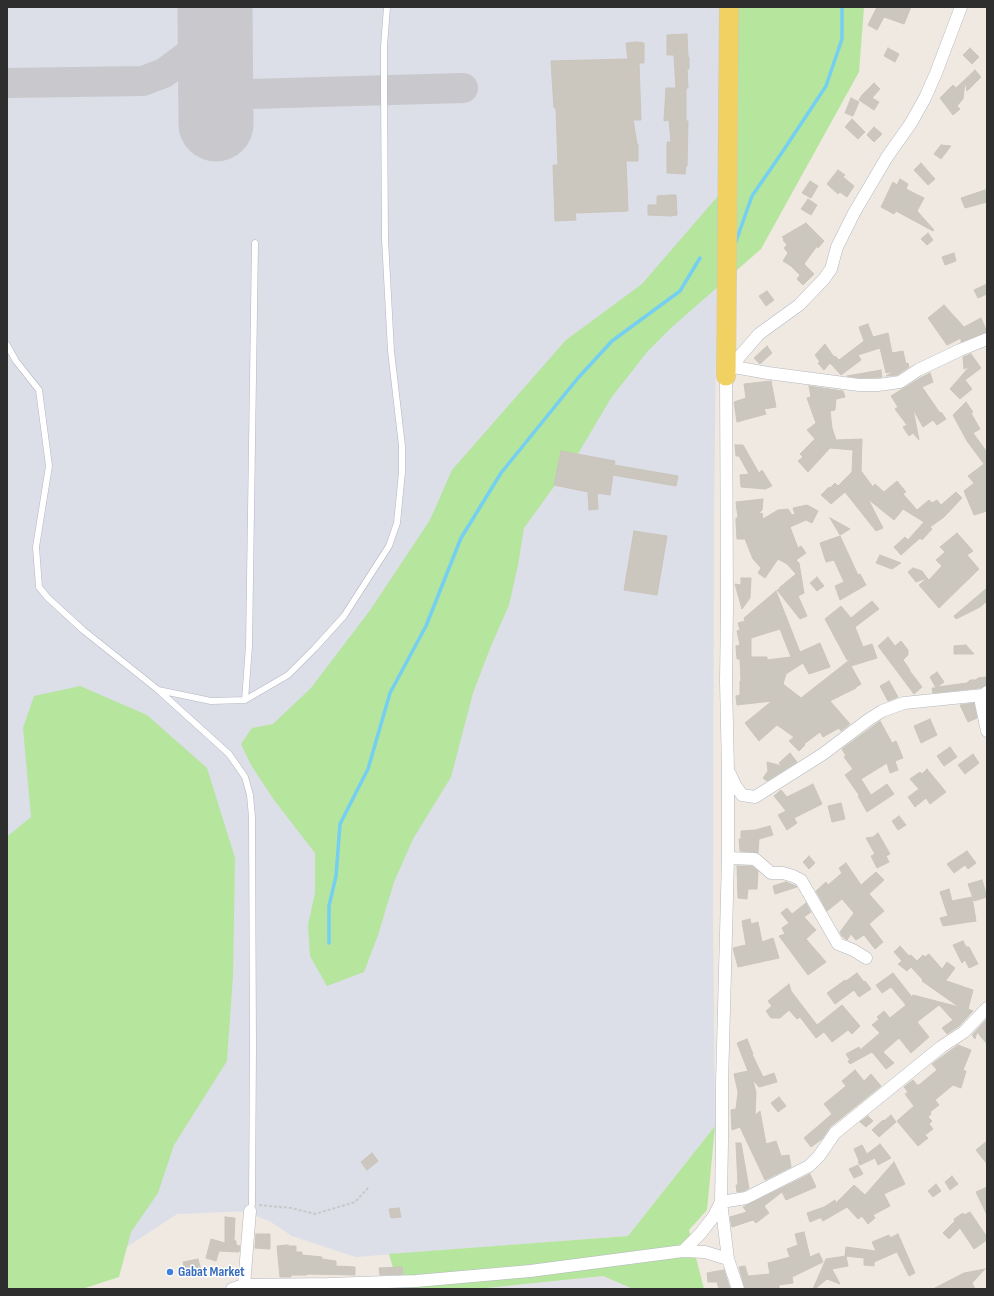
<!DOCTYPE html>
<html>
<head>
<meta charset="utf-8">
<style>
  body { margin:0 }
  #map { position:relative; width:994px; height:1296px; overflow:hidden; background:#efe9e1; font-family:"Sofia Sans Condensed",sans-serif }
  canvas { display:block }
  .frame { position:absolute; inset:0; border:8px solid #2e2e2e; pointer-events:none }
</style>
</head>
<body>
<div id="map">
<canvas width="994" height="1296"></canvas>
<div class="frame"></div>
</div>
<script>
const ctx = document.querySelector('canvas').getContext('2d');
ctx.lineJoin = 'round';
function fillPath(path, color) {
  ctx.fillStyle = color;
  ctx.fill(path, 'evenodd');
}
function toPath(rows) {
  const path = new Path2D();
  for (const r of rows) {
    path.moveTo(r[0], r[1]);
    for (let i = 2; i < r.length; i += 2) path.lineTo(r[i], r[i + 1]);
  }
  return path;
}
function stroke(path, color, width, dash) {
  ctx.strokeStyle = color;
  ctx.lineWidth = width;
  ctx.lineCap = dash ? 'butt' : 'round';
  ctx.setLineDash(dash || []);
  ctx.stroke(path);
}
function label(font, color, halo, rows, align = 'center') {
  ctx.font = font + ' "Sofia Sans Condensed",sans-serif';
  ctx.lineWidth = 3;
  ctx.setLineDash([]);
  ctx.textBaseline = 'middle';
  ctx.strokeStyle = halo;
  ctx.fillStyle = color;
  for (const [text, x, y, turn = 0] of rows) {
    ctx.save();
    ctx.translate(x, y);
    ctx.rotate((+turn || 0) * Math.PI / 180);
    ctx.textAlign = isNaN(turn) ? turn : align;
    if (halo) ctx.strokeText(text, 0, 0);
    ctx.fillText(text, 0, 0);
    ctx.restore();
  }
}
const industrial = toPath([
  [603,1276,633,1289,477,1289]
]);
const airport = toPath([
  [7,7,720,7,714,521,713,919,715,1126,628,1236,356,1257,292,1236,271,1222,256,1216,250,1211,177,1214,93,1269,7,1266]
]);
const green = toPath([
  [720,7,864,7,859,72,761,249,672,327,647,352,611,398,579,452,524,528,518,565,509,605,491,646,473,693,451,777,413,839,394,882,378,935,364,972,327,986,310,956,308,925,315,893,315,853,274,800,251,765,241,744,252,728,273,724,311,688,371,609,430,520,452,470,566,340,642,284,718,196],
  [80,686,147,715,207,768,235,858,233,975,227,1061,174,1145,158,1193,131,1232,119,1277,82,1289,7,1289,7,835,9,835,31,817,23,728,34,696],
  [715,1126,707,1210,689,1230,704,1289,633,1289,603,1276,477,1289,399,1289,389,1254,628,1236]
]);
const stream = toPath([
  [735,244,752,196,783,151,826,86,842,39,842,7],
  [329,943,329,906,336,876,340,824,368,769,390,693,426,626,461,538,501,473,578,378,612,341,680,291,700,258]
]);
const taxiway = toPath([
  [7,83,143,81,164,73,187,56,200,40,215,19],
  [215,95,463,88]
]);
const runway = toPath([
  [215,7,216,124]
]);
const building = toPath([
  [877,7,911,7,904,24,884,17,877,30,868,25,877,7],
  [687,34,688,57,689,57,689,69,687,69,688,88,686,88,686,121,688,121,687,166,686,166,685,174,667,173,667,142,671,142,669,120,664,121,666,88,676,88,674,55,667,55,667,35,687,34],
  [637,42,644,43,644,63,639,63,641,120,633,120,637,144,638,144,638,161,626,161,628,211,575,213,576,220,555,221,553,165,558,165,556,108,554,108,551,61,628,59,626,43,637,42],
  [888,48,899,54,895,62,884,56,888,48],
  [970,48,979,57,972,64,963,55,970,48],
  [975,70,981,77,967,91,965,81,963,99,957,106,960,109,953,115,940,98,953,85,956,88,975,70],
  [874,83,880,89,872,98,879,102,874,110,859,100,862,95,874,83],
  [851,98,859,102,853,116,845,113,851,98],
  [852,119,865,132,858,139,845,127,852,119],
  [874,127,882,134,874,142,867,135,874,127],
  [941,145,951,146,941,159,934,154,941,145],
  [921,163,935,179,928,185,914,170,921,163],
  [838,170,845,175,843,177,854,186,847,197,840,192,838,194,827,184,838,170],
  [900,179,908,184,906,189,924,198,917,211,934,230,933,231,896,211,894,214,881,207,893,182,897,185,900,179],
  [810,181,818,186,811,198,802,193,810,181],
  [985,190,987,202,965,208,961,198,985,190],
  [670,195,676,195,677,215,671,216,648,215,648,205,657,205,657,196,670,195],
  [808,199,817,205,811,215,801,209,808,199],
  [806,223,824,241,818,248,817,246,804,264,814,274,803,285,797,279,800,275,791,266,783,261,788,253,784,248,787,245,783,240,784,239,782,237,806,223],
  [928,233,933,240,927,245,921,239,928,233],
  [954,253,956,261,945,265,942,257,954,253],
  [987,284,987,294,978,298,974,290,987,284],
  [767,291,774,300,766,306,759,296,767,291],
  [944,305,964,327,981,318,987,332,961,342,961,338,947,345,928,318,944,305],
  [868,324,873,337,888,333,892,353,903,351,906,364,908,363,909,367,897,375,886,376,894,371,886,373,880,348,858,355,861,360,841,375,830,363,824,370,818,363,820,362,815,355,825,344,834,357,835,356,839,360,864,341,859,327,868,324],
  [767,346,772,353,760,364,754,358,767,346],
  [971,354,981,368,965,380,972,389,960,399,950,389,970,366,964,369,963,357,971,354],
  [881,370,882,377,859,378,847,376,881,370],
  [930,373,933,382,922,387,940,413,941,412,946,419,937,425,933,420,923,427,913,409,919,440,913,433,909,436,903,427,907,425,895,409,898,407,891,396,922,377,930,373],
  [771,381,776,407,764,409,766,414,737,422,734,402,746,398,744,384,771,381],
  [809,386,843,391,845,397,836,399,835,410,830,411,832,428,836,440,862,439,861,471,873,487,875,484,884,492,897,481,906,492,903,494,917,510,929,500,932,503,937,500,941,505,956,492,962,498,944,517,930,527,932,529,922,540,920,538,901,555,894,547,905,537,908,540,924,522,903,509,894,520,868,499,883,528,876,531,845,492,831,504,821,495,829,487,830,488,835,483,838,486,852,472,853,450,830,448,808,472,798,461,803,457,800,454,815,439,807,430,816,423,807,398,811,397,809,386],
  [966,402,973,412,971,413,980,429,973,433,987,452,987,511,974,515,964,491,974,483,968,476,984,464,967,441,953,415,966,402],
  [735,445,743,445,759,473,762,470,772,486,765,489,741,487,740,475,749,474,739,456,736,456,735,445],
  [561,451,615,461,614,465,678,476,676,486,613,475,610,495,597,493,598,509,589,510,588,492,554,485,561,451],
  [763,499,762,510,758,514,762,513,763,519,778,510,788,509,792,515,795,514,793,508,807,505,818,511,812,523,806,520,790,527,798,548,801,546,806,553,796,560,799,563,804,593,798,596,807,616,800,619,777,590,780,589,779,588,796,574,787,564,778,559,765,578,758,573,761,568,753,559,745,539,737,539,736,522,736,518,738,518,736,502,763,499],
  [830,518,850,529,840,535,830,518],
  [634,531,667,536,657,595,624,590,634,531],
  [957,533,973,551,967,555,979,569,939,608,919,585,927,578,929,580,942,566,936,560,945,552,940,547,957,533],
  [840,536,858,575,860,574,866,585,840,600,835,586,844,582,834,560,826,562,820,543,840,536],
  [880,555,901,563,892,569,876,563,880,555],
  [913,568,922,571,927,578,916,582,908,572,913,568],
  [817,577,824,586,817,591,810,583,817,577],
  [741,578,751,578,750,598,742,609,735,584,741,585,741,578],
  [987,588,987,601,980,607,956,619,954,616,987,588],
  [776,591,800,652,820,643,830,667,809,674,803,663,786,674,783,684,801,698,852,658,847,660,825,619,841,606,851,618,872,601,879,609,855,627,863,647,872,644,877,658,851,666,861,684,856,687,856,688,830,701,850,724,841,731,839,728,823,737,820,732,804,744,805,745,799,751,789,741,794,737,777,725,759,741,745,723,772,701,737,705,736,696,740,695,740,681,741,681,740,659,737,659,736,646,740,645,737,631,740,630,738,623,745,621,744,618,776,591],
  [780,629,791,657,767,660,767,657,751,657,751,638,780,629],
  [888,637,895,646,901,641,908,650,908,655,903,660,910,670,909,670,922,687,914,694,878,646,888,637],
  [966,645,974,654,954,654,954,646,966,645],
  [937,672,944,682,937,687,967,683,970,680,976,680,978,678,987,677,987,685,980,688,933,693,932,688,936,688,930,677,937,672],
  [889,681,898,697,888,701,880,686,889,681],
  [974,703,977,718,968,722,960,705,974,703],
  [930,719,937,735,921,743,914,726,930,719],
  [880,721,892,743,896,741,903,758,895,761,898,770,890,773,887,763,861,779,871,795,887,784,894,794,867,812,858,796,859,795,845,775,853,769,844,757,846,756,842,749,880,721],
  [950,747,957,757,944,766,937,756,950,747],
  [790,753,797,762,767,781,763,778,768,771,767,762,782,766,779,763,790,753],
  [973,754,979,763,965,774,958,765,973,754],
  [927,769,946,792,930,804,926,798,915,807,908,797,919,789,910,779,920,772,922,774,927,769],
  [813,784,822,804,794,818,797,823,787,830,778,815,786,811,774,796,781,790,787,797,813,784],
  [841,803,845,819,832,822,828,806,841,803],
  [899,816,906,825,898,830,892,821,899,816],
  [770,826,773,835,759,839,758,853,740,851,739,839,741,839,741,831,755,830,770,826],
  [878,833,890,854,886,856,889,862,877,868,871,856,875,854,866,838,873,837,878,833],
  [967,851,976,863,968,869,965,865,954,873,947,864,967,851],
  [809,856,815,863,809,869,803,862,809,856],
  [846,863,861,885,876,872,884,880,869,894,884,911,869,924,883,942,875,949,864,935,856,940,851,934,847,940,842,936,840,932,854,913,842,899,827,911,816,891,826,882,828,885,842,873,839,868,846,863],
  [737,866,752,866,758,871,757,889,748,889,747,899,738,898,737,866],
  [982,880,987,897,974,901,968,884,982,880],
  [786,882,796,886,797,887,775,894,773,886,786,882],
  [949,889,952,901,972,897,976,921,943,926,940,918,948,916,940,892,949,889],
  [806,903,811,912,804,917,816,930,806,939,826,962,808,975,779,936,785,934,782,928,789,923,781,913,787,908,792,914,806,903],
  [750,919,751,924,758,922,762,942,773,938,779,958,738,967,733,948,746,945,742,921,750,919],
  [963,941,966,947,969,947,978,964,969,968,965,960,962,963,953,945,963,941],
  [900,946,909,956,911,955,917,961,923,955,925,957,929,954,942,969,947,962,955,968,947,979,944,980,973,990,968,1009,973,1011,959,1026,947,1034,942,1028,953,1020,939,1005,917,1022,929,1037,911,1053,899,1038,883,1052,894,1063,886,1069,872,1052,850,1064,848,1061,850,1060,846,1054,859,1047,860,1050,880,1033,872,1025,879,1019,877,1017,884,1011,890,1018,906,1005,891,987,882,993,876,985,893,973,912,997,913,995,959,1007,922,981,923,980,911,967,907,971,898,964,902,961,894,952,900,946],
  [857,973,864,982,865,981,871,989,859,997,854,990,835,1004,827,993,845,980,846,981,857,973],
  [789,984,791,991,817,1025,842,1005,860,1026,852,1034,848,1030,832,1042,824,1032,816,1038,800,1017,797,1019,789,1010,780,1018,771,1018,766,1011,772,1006,768,1001,789,984],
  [987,1019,987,1044,977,1032,975,1039,972,1035,987,1019],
  [747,1039,753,1054,752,1054,763,1077,774,1073,777,1082,759,1087,753,1080,756,1093,755,1115,760,1111,766,1144,776,1141,781,1156,789,1155,791,1167,765,1180,740,1127,732,1130,731,1110,736,1109,738,1092,734,1074,748,1071,737,1043,747,1039],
  [958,1045,971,1050,963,1070,966,1071,961,1088,953,1085,935,1100,939,1105,930,1112,931,1114,928,1117,932,1121,929,1124,933,1129,925,1135,928,1138,918,1146,897,1121,914,1106,905,1094,908,1092,904,1087,913,1080,917,1085,919,1085,937,1070,932,1064,958,1045],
  [855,1070,864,1081,871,1074,881,1086,830,1127,822,1139,811,1147,804,1138,832,1114,824,1104,846,1086,842,1081,855,1070],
  [779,1097,786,1106,778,1112,771,1103,779,1097],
  [891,1115,896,1122,879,1137,872,1130,883,1120,884,1121,891,1115],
  [868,1116,873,1121,866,1127,860,1122,868,1116],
  [987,1141,987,1164,976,1150,987,1141],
  [736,1143,741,1143,749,1188,744,1191,737,1192,736,1185,738,1185,736,1143],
  [880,1144,891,1158,878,1165,875,1158,860,1165,858,1162,859,1161,854,1149,862,1145,867,1154,880,1144],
  [372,1153,378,1161,367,1170,361,1162,372,1153],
  [894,1162,905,1184,884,1194,890,1206,873,1215,875,1218,868,1224,862,1216,858,1219,847,1207,823,1221,821,1218,822,1217,810,1222,807,1213,824,1207,835,1200,836,1203,854,1185,865,1195,894,1162],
  [858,1165,863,1174,854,1178,849,1169,858,1165],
  [810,1174,816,1187,786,1200,782,1192,764,1206,769,1213,756,1223,753,1220,732,1227,730,1217,747,1212,743,1207,745,1206,810,1174],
  [952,1176,958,1184,950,1190,945,1182,952,1176],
  [936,1184,941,1191,933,1197,928,1191,936,1184],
  [987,1187,987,1215,976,1192,987,1187],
  [399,1208,401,1217,391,1218,389,1209,399,1208],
  [970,1212,987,1237,987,1240,974,1249,960,1228,949,1239,943,1233,955,1221,954,1219,963,1213,964,1215,970,1212],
  [225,1217,235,1218,234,1240,236,1241,236,1245,240,1246,239,1252,219,1251,216,1261,206,1258,211,1239,225,1243,225,1217],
  [804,1232,810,1257,819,1253,823,1262,792,1277,793,1283,779,1285,779,1289,745,1289,739,1267,745,1266,748,1276,770,1274,768,1263,790,1257,787,1249,798,1245,795,1234,804,1232],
  [256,1234,270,1234,270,1249,255,1248,256,1234],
  [898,1234,915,1273,909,1276,897,1252,874,1262,874,1266,864,1265,864,1258,845,1256,846,1247,876,1251,872,1242,889,1235,890,1238,898,1234],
  [288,1245,288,1246,296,1246,296,1252,302,1252,302,1255,322,1257,322,1259,336,1261,336,1266,355,1267,355,1275,307,1274,307,1275,291,1275,291,1277,280,1277,277,1246,288,1245],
  [846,1256,848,1266,832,1269,840,1284,827,1279,815,1289,813,1289,826,1259,846,1256],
  [198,1259,202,1274,187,1277,183,1262,198,1259],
  [402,1267,403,1274,380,1275,379,1268,402,1267],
  [985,1269,972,1283,975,1289,933,1289,964,1273,985,1269],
  [724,1270,730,1289,719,1289,717,1282,708,1282,707,1273,724,1270]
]);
const path = toPath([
  [259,1205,291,1208,315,1214,355,1202,368,1188]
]);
const lane = toPath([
  [7,345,16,361,39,390,49,466,36,547,39,587,48,598,83,630,157,689,229,754,245,777,250,795,252,817,253,1047,252,1204,250,1211],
  [158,690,211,701,245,700,249,646,255,243],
  [245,700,288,675,315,648,344,616,389,546,397,523,402,472,402,446,391,351,385,239,384,90,384,46,387,7]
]);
const street = toPath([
  [734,367,768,373,859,385,878,385,900,382,918,370,960,350,987,339],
  [987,692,983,695,981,703,987,731],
  [730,774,735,785,742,795,755,797,823,754,868,720,882,711,904,703,983,695],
  [728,858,755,859,771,873,783,873,793,876,801,880,838,944,853,950,866,958],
  [683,1251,700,1234,714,1216,721,1202,722,1141,722,1084,728,858,728,771,726,681,727,606,726,376,734,367,739,357,759,334,799,305,824,279,831,269,837,247,854,213,887,157,911,123,925,98,936,73,961,7],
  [244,1285,250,1211],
  [232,1289,244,1285,328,1284,416,1281,530,1271,683,1251,705,1252,728,1259],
  [738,1289,728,1259,721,1202,746,1198,809,1166,819,1156,835,1133,941,1047,964,1032,987,1008]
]);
const primary = toPath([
  [726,376,729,7]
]);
const markers = [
  [170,1272,4,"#3f7fe0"]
];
const shopNames = [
  ["Gabat Market",178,1272]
];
fillPath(industrial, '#e3e1e8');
fillPath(airport, '#dcdee8');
fillPath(green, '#b6e59e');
stroke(stream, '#75cff0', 3.5);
stroke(taxiway, '#c9c8cc', 30);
stroke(runway, '#c9c8cc', 75);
fillPath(building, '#cbc7bf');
stroke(building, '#cbc5ba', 1);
stroke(lane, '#b4b7c1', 7);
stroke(street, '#b4b7c1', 13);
stroke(primary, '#c9c9c9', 20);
stroke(path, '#c9c9c9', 2, [3, 2]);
stroke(lane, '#fff', 6);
stroke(street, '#fff', 12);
stroke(primary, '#f2d163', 19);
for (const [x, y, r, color] of markers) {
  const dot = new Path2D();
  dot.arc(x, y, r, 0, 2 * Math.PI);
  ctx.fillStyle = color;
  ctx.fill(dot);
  stroke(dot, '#fff', 1.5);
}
label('bold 14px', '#366cbe', '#fff', shopNames, 'left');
</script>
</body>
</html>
